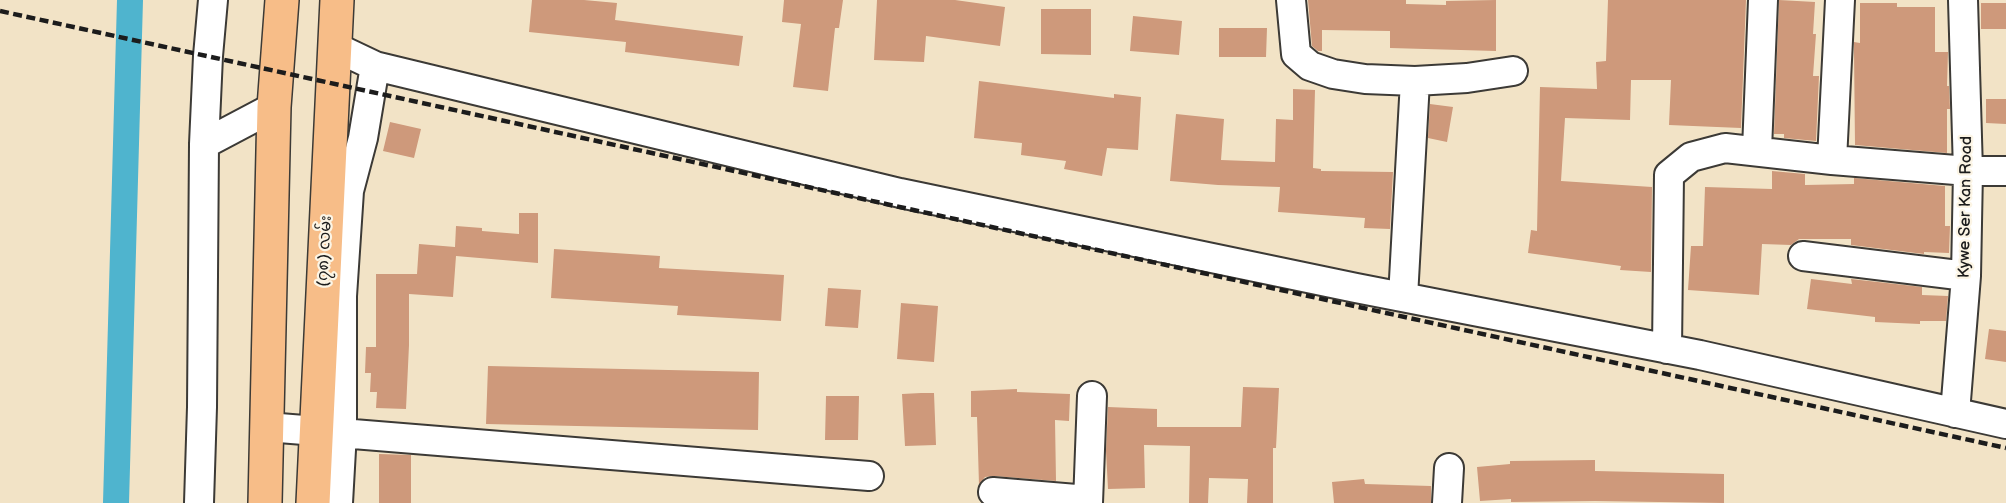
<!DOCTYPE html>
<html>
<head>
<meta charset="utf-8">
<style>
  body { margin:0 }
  canvas { display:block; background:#f2e3c6 }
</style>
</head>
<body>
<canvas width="2006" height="503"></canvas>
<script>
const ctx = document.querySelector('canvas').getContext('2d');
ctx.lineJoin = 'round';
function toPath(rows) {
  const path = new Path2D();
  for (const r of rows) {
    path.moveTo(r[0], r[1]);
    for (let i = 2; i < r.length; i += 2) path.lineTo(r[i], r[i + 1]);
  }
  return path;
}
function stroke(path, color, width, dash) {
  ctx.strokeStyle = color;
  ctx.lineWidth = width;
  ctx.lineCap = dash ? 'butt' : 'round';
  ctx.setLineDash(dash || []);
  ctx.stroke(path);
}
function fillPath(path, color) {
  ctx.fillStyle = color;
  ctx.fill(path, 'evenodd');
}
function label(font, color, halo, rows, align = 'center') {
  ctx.font = font + ' "Balsamiq Sans","Noto Sans Myanmar",sans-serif';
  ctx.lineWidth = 4.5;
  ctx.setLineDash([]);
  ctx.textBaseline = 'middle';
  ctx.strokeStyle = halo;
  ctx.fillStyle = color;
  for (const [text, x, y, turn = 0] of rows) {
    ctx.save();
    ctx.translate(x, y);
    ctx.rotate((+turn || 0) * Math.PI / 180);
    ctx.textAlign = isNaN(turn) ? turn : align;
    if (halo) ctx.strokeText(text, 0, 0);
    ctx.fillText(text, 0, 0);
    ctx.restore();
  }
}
const canal = toPath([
  [116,503,130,0]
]);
const building = toPath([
  [532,0,584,0,617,3,615,20,743,36,739,66,625,52,626,42,529,32],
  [784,0,843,0,839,28,835,28,828,91,793,87,801,24,782,22],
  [877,0,955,0,1005,7,1000,46,926,36,924,62,874,60],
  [1308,0,1406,0,1406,4,1446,5,1446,1,1496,0,1496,51,1390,48,1390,31,1322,30,1322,51,1318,51,1312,46],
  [1608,0,1746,0,1741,128,1669,125,1671,80,1631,80,1630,120,1565,118,1561,181,1652,187,1651,272,1620,270,1621,266,1528,253,1531,230,1537,231,1540,87,1597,89,1596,62,1606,61],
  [1779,0,1815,2,1813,34,1816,34,1813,76,1819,76,1816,141,1784,138,1784,134,1774,134],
  [1860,3,1897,3,1897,7,1935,7,1935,52,1948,52,1947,86,1949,86,1950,109,1947,109,1947,153,1855,145,1854,51,1854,42,1860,43],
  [1981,3,2006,3,2006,29,1981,29],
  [1041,9,1091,9,1091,55,1041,54],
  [1133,16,1182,21,1179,55,1130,51],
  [1219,28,1267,28,1266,57,1219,57],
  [979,81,1114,98,1114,94,1141,97,1138,150,1107,148,1102,176,1064,169,1066,161,1021,155,1022,143,974,138],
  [1293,89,1315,90,1313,168,1321,169,1321,171,1393,172,1390,229,1364,228,1365,218,1278,212,1280,187,1218,185,1170,181,1176,114,1224,119,1221,160,1275,162,1276,119,1293,120],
  [1986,99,2006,99,2006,124,1986,123],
  [1430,104,1453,107,1447,142,1428,138],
  [390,122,421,129,414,158,383,151],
  [1772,171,1805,174,1805,185,1854,184,1854,178,1945,186,1945,226,1950,226,1949,253,1924,252,1924,254,1851,245,1851,239,1799,239,1791,245,1762,244,1759,295,1688,290,1691,246,1703,246,1705,187,1772,189],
  [519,213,538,213,538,263,456,256,453,297,409,294,409,345,406,409,376,408,377,392,370,392,371,373,365,373,366,347,376,347,376,274,417,274,419,244,455,247,456,226,482,228,482,231,519,234],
  [554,249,660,256,659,268,784,275,781,321,677,315,678,306,551,298],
  [1811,279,1852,284,1851,279,1922,287,1922,295,1948,296,1946,321,1920,321,1920,324,1875,322,1875,317,1807,309],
  [828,288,861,290,858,328,825,326],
  [901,303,938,306,934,362,897,359],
  [1989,329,2006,331,2006,362,1985,359],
  [488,366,759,372,758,430,486,424],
  [1243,387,1279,388,1276,448,1273,448,1273,503,1247,503,1248,479,1209,478,1208,503,1189,503,1190,446,1144,445,1145,488,1108,489,1106,451,1108,407,1157,409,1157,427,1241,427],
  [1017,389,1017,392,1070,394,1069,421,1055,420,1056,481,994,476,985,477,979,485,977,417,971,417,971,391],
  [921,393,934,393,936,445,905,446,902,394],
  [826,396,859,396,858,440,825,440],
  [379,454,411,455,411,503,379,503],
  [1595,460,1595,471,1724,474,1724,503,1595,501,1511,502,1511,499,1480,501,1477,467,1510,464,1510,461],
  [1364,479,1365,484,1431,486,1431,503,1334,503,1332,482]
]);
const street = toPath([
  [1291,0,1296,54,1310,66,1333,74,1365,79,1415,81,1467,78,1513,71],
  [335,47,375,66,900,193,1356,288,1700,355,2006,424],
  [204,144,274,107],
  [1757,150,1763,0],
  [1832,160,1840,0],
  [1803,256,1966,276],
  [1403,297,1415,81],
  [1667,349,1669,175,1691,157,1725,148,1832,160,1968,171,2006,171],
  [1955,413,1966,276,1968,171,1963,0],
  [267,427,869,476],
  [993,492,1088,500],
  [199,503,202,407,204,144,208,56,213,0],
  [338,503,342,432,342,296,349,191,363,138,375,66],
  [1088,503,1092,396],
  [1447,503,1449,468]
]);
const primary = toPath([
  [265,503,274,107,282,0],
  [313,503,337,0]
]);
const rail = toPath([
  [0,11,2006,448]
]);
const streetNames = [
  ["Kywe Ser Kan Road",1966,207,-89],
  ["(၇၈) လမ်း",325,251,-87]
];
stroke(canal, '#4fb4ce', 26);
fillPath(building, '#ce997b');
stroke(street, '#3c3a36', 32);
stroke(primary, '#3c3a36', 36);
stroke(street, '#fff', 28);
stroke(primary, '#f7bd88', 33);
stroke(rail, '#1c1c1c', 4.5, [9, 4.5]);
label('16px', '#1c1c1c', '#fcf5e5', streetNames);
</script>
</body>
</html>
